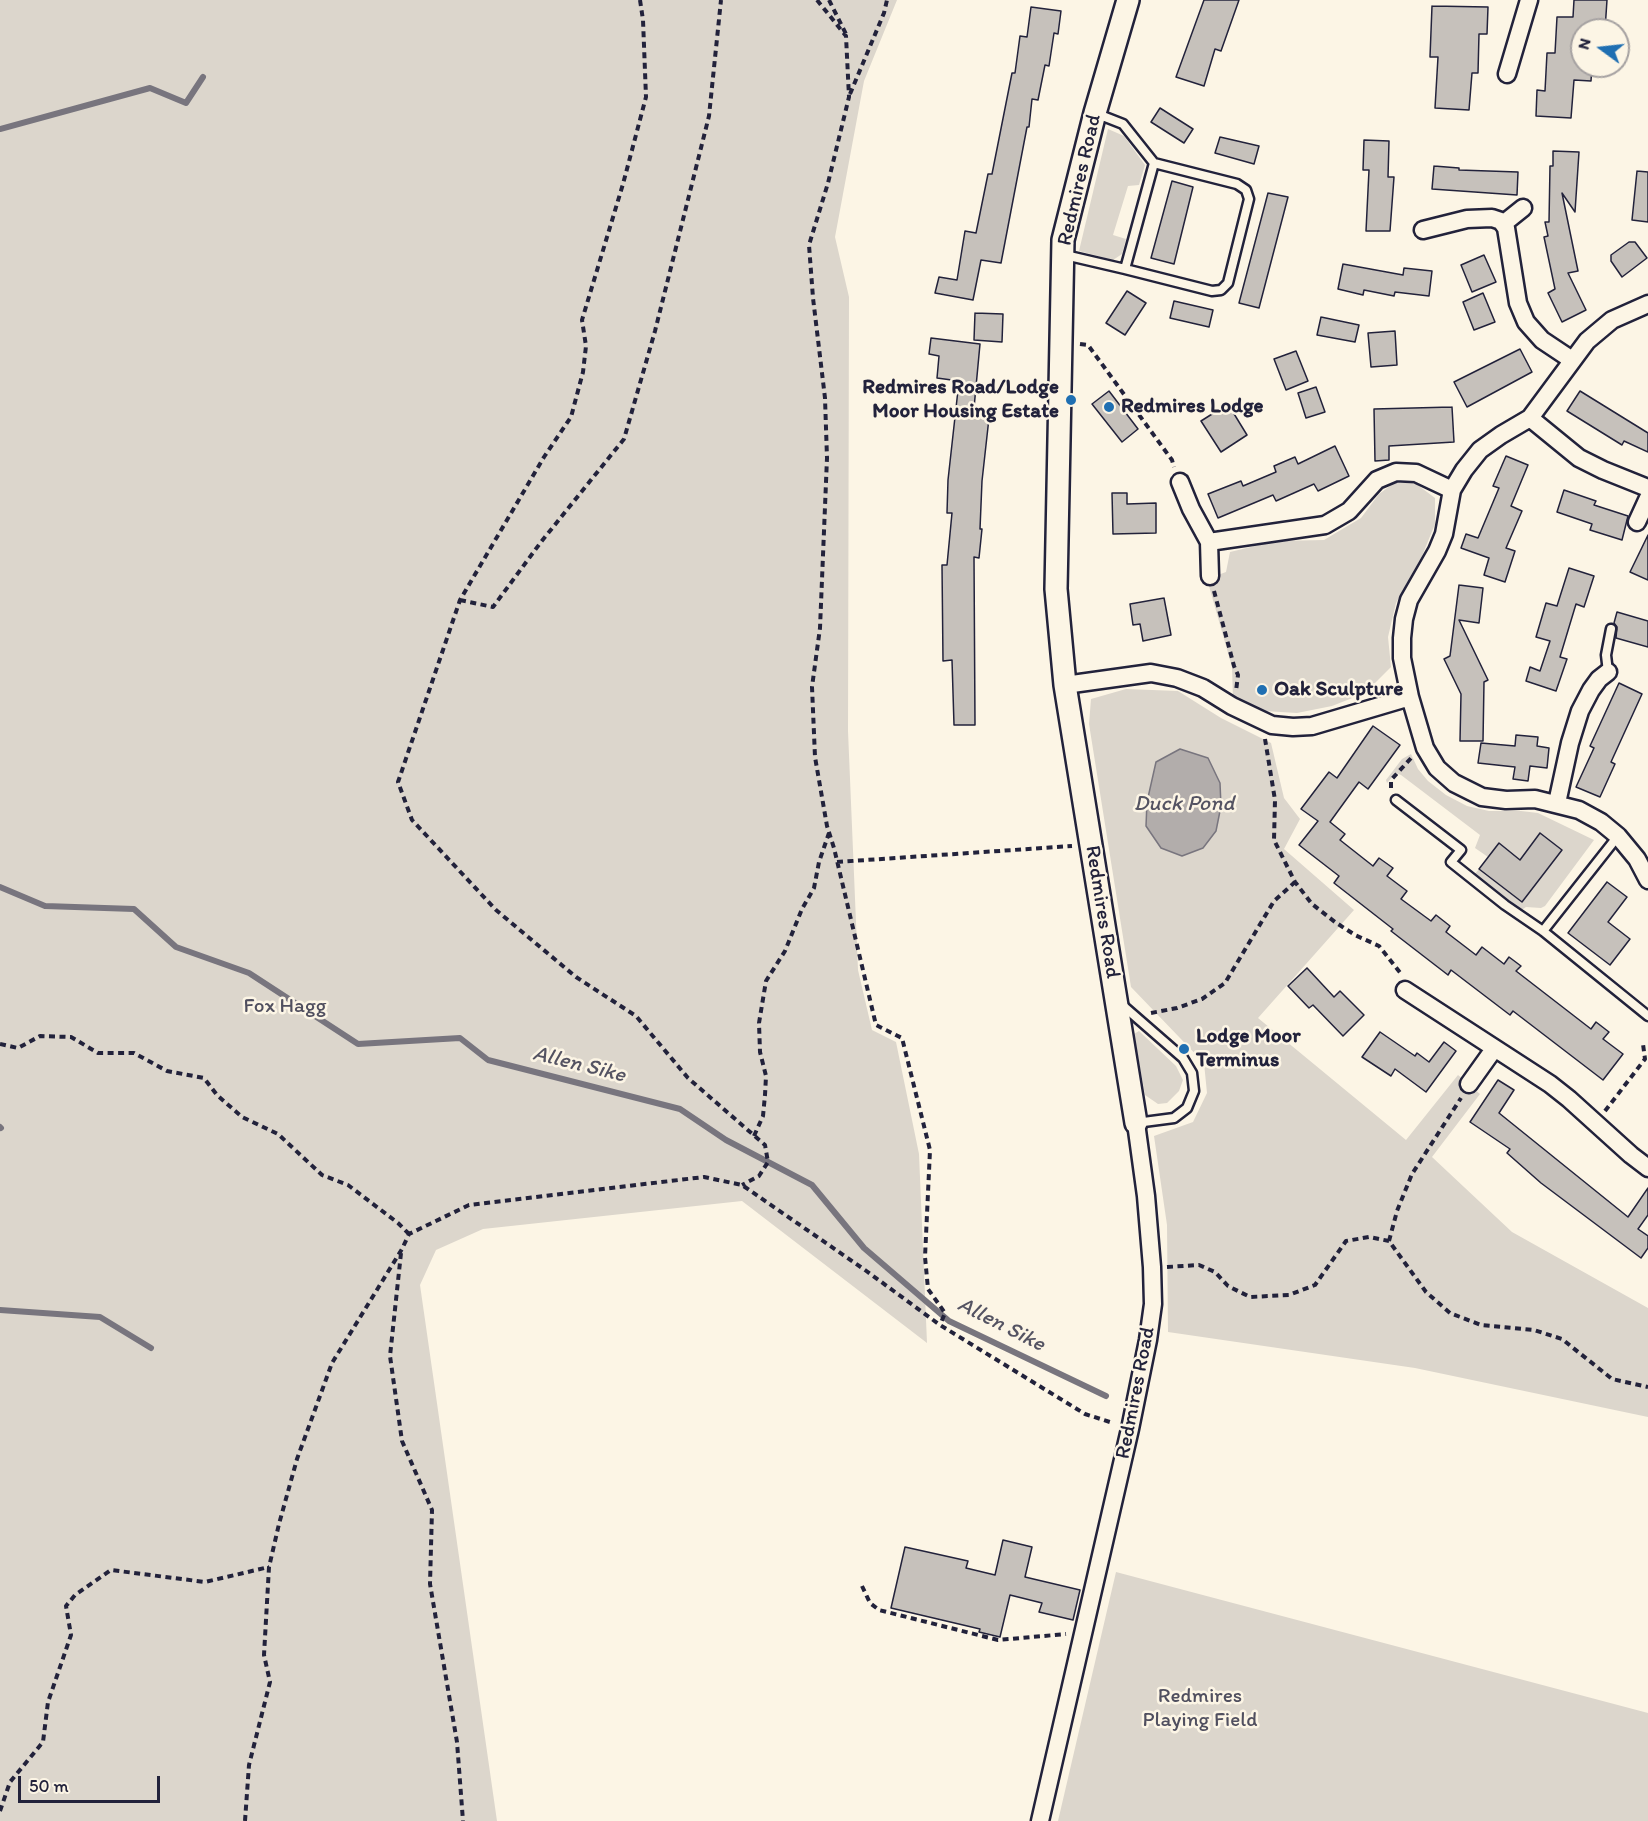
<!DOCTYPE html>
<html>
<head>
<meta charset="utf-8">
<style>
  body { margin:0 }
  #map { position:relative; width:1648px; height:1821px; overflow:hidden; background:#fcf5e5; font-family:Itim,sans-serif }
  canvas { display:block }
  .north { position:absolute; left:1570px; top:18px; width:60px; height:60px; box-sizing:border-box; background:#fcf5e5; border:2px solid #a5a1a1; border-radius:50%; rotate:285deg; font-size:16px; font-weight:700; line-height:24px; text-align:center; color:#22223b }
  .north::after { content:''; display:block; margin:auto; width:21px; height:27px; background:#1f6fb2; clip-path:polygon(50% 0,100% 100%,50% 72%,0 100%) }
  .scale { position:absolute; left:18px; top:1776px; width:142px; height:27px; box-sizing:border-box; border:3px solid #22223b; border-top:0; padding-left:8px; font-size:18px; line-height:21px; white-space:nowrap; color:#22223b; -webkit-text-stroke:4px #fcf5e5; paint-order:stroke }
</style>
</head>
<body>
<div id="map">
<canvas width="1648" height="1821"></canvas>
<div class="north">N</div>
<div class="scale">50 m</div>
</div>
<script>
const ctx = document.querySelector('canvas').getContext('2d');
ctx.lineJoin = 'round';
function fillPath(path, color) {
  ctx.fillStyle = color;
  ctx.fill(path, 'evenodd');
}
function toPath(rows) {
  const path = new Path2D();
  for (const r of rows) {
    path.moveTo(r[0], r[1]);
    for (let i = 2; i < r.length; i += 2) path.lineTo(r[i], r[i + 1]);
  }
  return path;
}
function stroke(path, color, width, dash) {
  ctx.strokeStyle = color;
  ctx.lineWidth = width;
  ctx.lineCap = dash ? 'butt' : 'round';
  ctx.setLineDash(dash || []);
  ctx.stroke(path);
}
function label(font, color, halo, rows, align = 'center') {
  ctx.font = font + ' Itim,sans-serif';
  ctx.lineWidth = 5;
  ctx.setLineDash([]);
  ctx.textBaseline = 'middle';
  ctx.strokeStyle = halo;
  ctx.fillStyle = color;
  for (const [text, x, y, turn = 0] of rows) {
    ctx.save();
    ctx.translate(x, y);
    ctx.rotate((+turn || 0) * Math.PI / 180);
    ctx.textAlign = isNaN(turn) ? turn : align;
    if (halo) ctx.strokeText(text, 0, 0);
    ctx.fillText(text, 0, 0);
    ctx.restore();
  }
}
const green = toPath([
  [0,0,897,0,864,81,835,237,849,297,848,731,858,970,872,1030,896,1042,919,1154,927,1343,742,1201,483,1229,436,1250,420,1285,497,1821,0,1821],
  [1108,129,1124,136,1145,165,1139,185,1128,186,1113,235,1126,239,1122,254,1113,260,1079,251],
  [1394,483,1415,483,1435,498,1435,524,1422,556,1396,603,1388,637,1391,667,1365,693,1332,706,1297,713,1264,711,1233,700,1232,667,1207,579,1226,572,1230,552,1276,541,1324,540,1361,518,1379,494],
  [1126,689,1178,691,1221,718,1271,743,1284,798,1300,819,1284,849,1354,910,1258,1018,1406,1140,1458,1075,1480,1094,1432,1157,1512,1232,1648,1308,1648,1417,1415,1368,1168,1332,1167,1225,1154,1136,1193,1122,1207,1093,1204,1063,1131,987,1089,724,1091,699],
  [1411,754,1418,769,1428,781,1446,795,1467,806,1489,811,1521,811,1538,813,1594,840,1545,906,1541,908,1526,907,1520,911,1474,875,1479,869,1522,902,1562,850,1540,834,1520,860,1499,843,1488,857,1475,848,1480,835,1401,775,1396,773,1387,783,1386,780,1402,759],
  [1139,1031,1176,1066,1183,1080,1179,1091,1167,1103,1158,1104,1145,1095,1134,1034],
  [1116,1572,1648,1713,1648,1821,1058,1821]
]);
const water = toPath([
  [1180,749,1208,758,1220,783,1221,806,1216,831,1203,848,1182,856,1161,848,1146,826,1147,802,1156,762,1180,749]
]);
const stream = toPath([
  [0,129,150,88,186,103,203,77],
  [0,887,45,906,134,909,176,947,249,973,358,1044,460,1038,488,1060,680,1109,726,1140,812,1185,864,1248,949,1321,1106,1396],
  [0,1127,1,1128],
  [0,1310,100,1317,151,1348]
]);
const building = toPath([
  [1204,0,1239,0,1221,51,1215,49,1204,86,1176,77,1204,0],
  [1574,0,1607,0,1605,30,1582,30,1582,66,1592,66,1591,81,1574,80,1571,118,1536,116,1537,90,1545,91,1547,53,1555,53,1557,17,1573,17,1574,0],
  [1432,6,1488,7,1487,34,1479,34,1478,73,1472,73,1469,110,1435,108,1438,57,1430,57,1432,6],
  [1031,7,1061,11,1058,34,1054,33,1049,66,1045,65,1038,100,1032,99,1029,127,1027,127,1001,263,981,260,973,300,935,293,939,277,957,280,965,231,976,233,988,174,992,174,1012,73,1015,73,1020,36,1027,37,1031,7],
  [1160,108,1193,129,1184,143,1151,122,1160,108],
  [1220,137,1259,146,1254,164,1215,153,1220,137],
  [1364,140,1389,141,1388,177,1394,177,1390,231,1366,231,1369,170,1363,170,1364,140],
  [1553,151,1579,152,1575,212,1562,193,1578,271,1568,273,1586,310,1562,322,1548,293,1555,289,1544,237,1548,236,1545,222,1549,222,1550,166,1553,166,1553,151],
  [1434,166,1459,168,1459,170,1518,172,1517,195,1432,189,1434,166],
  [1637,171,1648,172,1648,222,1632,220,1637,171],
  [1172,181,1193,187,1174,264,1151,258,1172,181],
  [1268,193,1288,197,1259,308,1239,303,1268,193],
  [1629,242,1635,242,1647,258,1622,277,1611,261,1611,255,1629,242],
  [1484,255,1496,282,1472,292,1461,265,1484,255],
  [1343,264,1403,275,1404,268,1432,271,1429,296,1395,292,1394,296,1364,290,1363,295,1338,289,1343,264],
  [1127,291,1146,303,1125,335,1106,323,1127,291],
  [1483,293,1495,322,1474,330,1463,302,1483,293],
  [1174,301,1213,310,1209,327,1170,318,1174,301],
  [975,313,1003,314,1002,342,974,340,975,313],
  [1321,317,1359,325,1355,342,1317,335,1321,317],
  [1395,331,1397,365,1371,367,1368,333,1395,331],
  [931,338,980,344,974,408,990,409,982,481,980,529,982,529,979,558,974,557,975,725,954,725,952,660,943,661,942,565,947,565,952,513,947,513,948,480,959,381,937,378,939,356,929,354,931,338],
  [1520,349,1532,372,1467,407,1454,382,1520,349],
  [1296,351,1308,381,1286,390,1274,359,1296,351],
  [1316,387,1325,412,1306,418,1298,393,1316,387],
  [1109,391,1138,429,1122,442,1092,404,1109,391],
  [1580,391,1648,433,1648,452,1624,441,1622,445,1567,411,1580,391],
  [1228,404,1247,435,1221,452,1201,421,1228,404],
  [1452,407,1454,442,1389,446,1389,460,1375,461,1374,409,1452,407],
  [1335,446,1349,476,1318,491,1314,484,1276,501,1273,495,1218,518,1208,494,1241,481,1243,486,1276,472,1274,466,1295,457,1298,464,1335,446],
  [1506,456,1528,465,1511,506,1522,511,1506,548,1515,551,1505,582,1484,575,1489,558,1461,548,1466,534,1478,538,1499,488,1493,486,1506,456],
  [1564,490,1596,501,1594,505,1628,516,1622,540,1590,530,1592,524,1557,512,1564,490],
  [1112,493,1127,493,1127,504,1156,503,1156,533,1113,534,1112,493],
  [1648,535,1648,580,1630,572,1648,535],
  [1569,568,1594,576,1584,607,1576,604,1560,657,1567,659,1556,691,1526,681,1530,667,1540,671,1550,641,1536,637,1546,603,1557,606,1569,568],
  [1459,585,1483,588,1479,623,1459,620,1488,680,1484,682,1483,741,1460,741,1461,694,1444,659,1450,656,1459,585],
  [1164,598,1171,635,1143,641,1140,624,1133,625,1130,604,1164,598],
  [1617,612,1648,621,1648,647,1616,638,1617,627,1614,623,1617,612],
  [1619,683,1642,694,1611,762,1615,764,1600,797,1576,787,1594,748,1590,746,1619,683],
  [1373,726,1400,745,1368,789,1359,782,1330,822,1345,834,1340,840,1373,866,1379,858,1393,868,1387,876,1407,891,1401,899,1431,921,1436,915,1450,926,1446,932,1476,955,1482,947,1504,964,1509,957,1521,966,1516,971,1591,1029,1596,1022,1609,1032,1603,1039,1623,1054,1603,1080,1513,1011,1510,1015,1451,970,1448,975,1391,931,1393,929,1334,883,1339,876,1299,845,1318,821,1301,809,1329,772,1337,778,1373,726],
  [1516,735,1538,737,1537,746,1549,748,1547,768,1530,766,1528,781,1513,779,1515,767,1478,763,1481,743,1515,746,1516,735],
  [1540,833,1562,850,1522,902,1479,869,1499,843,1520,860,1540,833],
  [1607,882,1627,897,1608,922,1630,939,1610,965,1568,933,1607,882],
  [1307,968,1334,997,1340,991,1364,1015,1343,1036,1313,1005,1309,1008,1288,986,1307,968],
  [1380,1032,1415,1056,1417,1053,1429,1062,1444,1042,1456,1051,1426,1092,1395,1069,1391,1076,1362,1057,1380,1032],
  [1498,1080,1514,1090,1499,1113,1628,1217,1648,1188,1648,1215,1638,1229,1648,1236,1648,1248,1641,1258,1541,1183,1507,1153,1510,1149,1470,1122,1498,1080],
  [1003,1540,1032,1547,1025,1577,1080,1590,1073,1620,1039,1612,1042,1603,1010,1595,1000,1637,979,1632,980,1629,891,1608,905,1547,968,1561,966,1568,995,1575,1003,1540]
]);
const path = toPath([
  [640,0,643,20,646,97,623,184,582,320,586,346,583,372,571,417,544,457,460,600,398,782,412,820,496,910,576,977,636,1016,688,1078,765,1145,768,1162,759,1176,742,1185],
  [817,0,846,36,849,97,828,183,809,245,813,298,825,398,827,458,820,628,812,687,815,757,827,826,834,848,876,1025,902,1038,930,1150,925,1257,928,1289,945,1313,940,1325],
  [829,0,846,34],
  [850,94,884,13,887,0],
  [1080,344,1088,345,1172,460,1174,467],
  [1214,591,1234,666,1238,675,1236,691],
  [460,600,493,607,541,542,624,439,655,331,709,116,721,0],
  [1265,739,1275,800,1274,840,1295,882,1312,904,1335,922,1355,935,1379,946,1402,975],
  [1391,788,1391,780,1413,756],
  [837,862,1072,846],
  [1151,1013,1177,1008,1202,999,1225,983,1274,901,1295,882],
  [0,1044,18,1048,40,1036,71,1037,98,1053,134,1053,167,1071,204,1078,217,1095,242,1117,278,1134,322,1175,348,1185,398,1223,409,1234],
  [1605,1111,1645,1059,1643,1044],
  [754,1136,763,1116,765,1095,766,1076,760,1052,759,1023,766,981,785,951,802,909,814,888,819,862,829,833],
  [1389,1241,1397,1211,1412,1174,1461,1098],
  [401,1253,390,1356,402,1441,432,1510,430,1584,457,1742,463,1821],
  [1167,1267,1199,1265,1215,1272,1228,1286,1250,1297,1289,1295,1315,1285,1346,1241,1369,1237,1389,1241,1426,1292,1450,1313,1481,1325,1534,1330,1562,1339,1612,1379,1648,1387],
  [862,1586,870,1603,879,1610,998,1640,1066,1634],
  [0,1811,10,1782,43,1742,48,1702,71,1635,66,1606,75,1595,111,1570,205,1582,269,1567],
  [245,1821,249,1765,270,1682,264,1655,269,1567,279,1524,297,1459,332,1363,402,1249,409,1234,469,1205,704,1177,742,1185,865,1270,940,1325,1085,1414,1113,1423]
]);
const service = toPath([
  [1065,255,1125,269,1154,163,1123,124,1095,113],
  [1125,269,1212,291,1221,290,1228,283,1249,199,1246,190,1237,184,1154,163],
  [1608,672,1606,655,1611,629],
  [1396,800,1461,850,1451,862,1505,905,1543,931,1648,1016],
  [1543,931,1618,836],
  [1121,1004,1183,1058,1192,1073,1194,1091,1187,1108,1174,1118,1136,1123]
]);
const minor = toPath([
  [1507,74,1529,0],
  [1503,224,1523,208],
  [1423,230,1467,219,1492,218,1501,221,1506,228,1518,303,1526,322,1542,340,1572,360],
  [1648,304,1612,320,1587,341,1530,418,1501,435,1480,450,1464,470,1452,490,1444,534,1437,551,1409,600,1404,619,1402,638,1402,658,1410,697,1425,748,1437,768,1454,783,1482,797,1506,800,1535,799,1579,810,1601,822,1618,836,1637,859,1648,880],
  [1530,418,1579,458,1603,470,1648,488],
  [1180,482,1191,509,1209,542,1210,576],
  [1637,522,1648,498],
  [1209,542,1325,525,1349,511,1377,480,1396,472,1416,473,1452,490],
  [1065,685,1151,673,1177,678,1203,688,1232,706,1272,725,1293,727,1312,726,1410,697],
  [1557,803,1570,743,1580,711,1591,690,1599,679,1608,672],
  [1405,990,1550,1084,1569,1099,1631,1155,1648,1168],
  [1469,1084,1494,1049],
  [1040,1821,1130,1429,1148,1340,1153,1304,1152,1267,1146,1196,1136,1123]
]);
const tertiary = toPath([
  [1128,0,1095,113,1063,240,1056,589,1065,685,1136,1123]
]);
const markers = [
  [1071,400,6,"#1f6fb2"],
  [1109,407,6,"#1f6fb2"],
  [1262,690,6,"#1f6fb2"],
  [1184,1049,6,"#1f6fb2"]
];
const streetNames = [
  ["Redmires Road",1080,180,-77],
  ["Redmires Road",1102,912,81],
  ["Redmires Road",1136,1393,-79]
];
const poiNames = [
  ["Redmires Road/Lodge",1059,388,"right"],
  ["Moor Housing Estate",1059,412,"right"],
  ["Redmires Lodge",1121,407],
  ["Oak Sculpture",1274,690],
  ["Lodge Moor",1196,1037],
  ["Terminus",1196,1061]
];
const parkNames = [
  ["Fox Hagg",285,1007],
  ["Redmires",1200,1697],
  ["Playing Field",1200,1721]
];
const waterNames = [
  ["Duck Pond",1184,804],
  ["Allen Sike",579,1065,14],
  ["Allen Sike",1001,1325,27]
];
fillPath(green, '#dcd6cc');
fillPath(water, '#b2adab');
stroke(water, '#78757e', 1.5);
stroke(stream, '#78757e', 6);
fillPath(building, '#c6c1bb');
stroke(building, '#22223b', 1.5);
stroke(service, '#22223b', 13);
stroke(minor, '#22223b', 21);
stroke(tertiary, '#22223b', 26);
stroke(path, '#22223b', 4, [6, 4.5]);
stroke(service, '#fcf5e5', 8);
stroke(minor, '#fcf5e5', 16);
stroke(tertiary, '#fcf5e5', 21);
for (const [x, y, r, color] of markers) {
  const dot = new Path2D();
  dot.arc(x, y, r, 0, 2 * Math.PI);
  ctx.fillStyle = color;
  ctx.fill(dot);
  stroke(dot, '#fcf5e5', 2);
}
label('21px', '#22223b', '#fcf5e5', streetNames);
label('bold 21px', '#22223b', '#fcf5e5', poiNames, 'left');
label('21px', '#504f5f', '#fcf5e5', parkNames);
label('italic 22px', '#545362', '#fcf5e5', waterNames);
</script>
</body>
</html>
